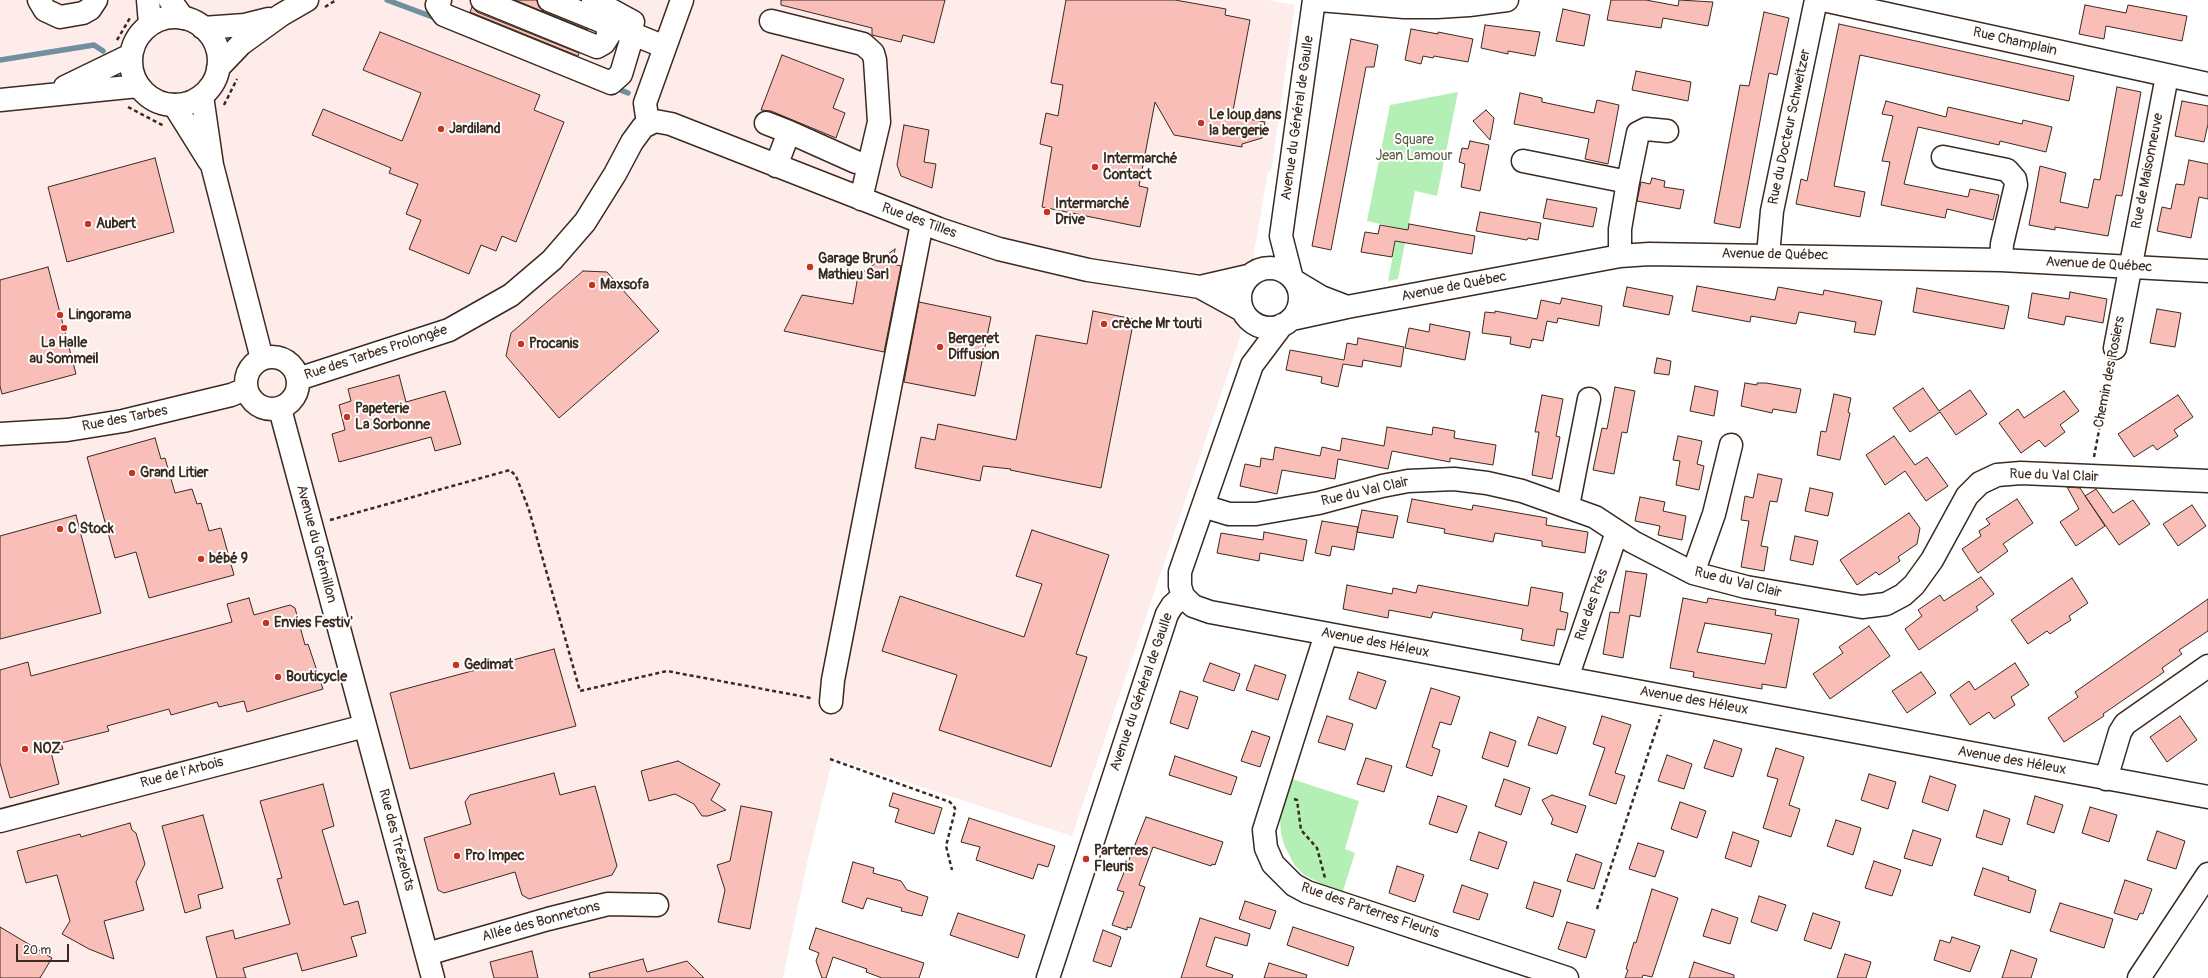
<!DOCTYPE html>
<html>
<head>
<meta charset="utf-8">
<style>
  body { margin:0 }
  #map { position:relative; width:2208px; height:978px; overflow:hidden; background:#fff; font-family:Pangolin,sans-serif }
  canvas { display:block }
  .scale { position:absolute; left:16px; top:944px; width:53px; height:18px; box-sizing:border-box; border:2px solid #3b2a1e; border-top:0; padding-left:5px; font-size:12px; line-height:14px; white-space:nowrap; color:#3b2a1e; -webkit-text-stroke:3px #fff; paint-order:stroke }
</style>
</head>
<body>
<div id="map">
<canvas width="2208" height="978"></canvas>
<div class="scale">20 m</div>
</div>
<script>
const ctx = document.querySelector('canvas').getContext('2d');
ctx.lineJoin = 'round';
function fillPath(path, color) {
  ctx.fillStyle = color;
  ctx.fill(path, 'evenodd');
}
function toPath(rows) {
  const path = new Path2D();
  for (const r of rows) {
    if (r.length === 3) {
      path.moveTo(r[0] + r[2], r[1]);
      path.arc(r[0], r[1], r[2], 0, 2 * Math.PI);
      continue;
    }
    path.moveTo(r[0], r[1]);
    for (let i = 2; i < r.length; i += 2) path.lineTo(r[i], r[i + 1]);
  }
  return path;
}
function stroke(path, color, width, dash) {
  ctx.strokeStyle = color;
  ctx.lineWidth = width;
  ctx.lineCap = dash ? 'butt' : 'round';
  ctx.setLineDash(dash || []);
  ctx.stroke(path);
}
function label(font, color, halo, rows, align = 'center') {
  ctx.font = font + ' Pangolin,sans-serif';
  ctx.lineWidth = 4;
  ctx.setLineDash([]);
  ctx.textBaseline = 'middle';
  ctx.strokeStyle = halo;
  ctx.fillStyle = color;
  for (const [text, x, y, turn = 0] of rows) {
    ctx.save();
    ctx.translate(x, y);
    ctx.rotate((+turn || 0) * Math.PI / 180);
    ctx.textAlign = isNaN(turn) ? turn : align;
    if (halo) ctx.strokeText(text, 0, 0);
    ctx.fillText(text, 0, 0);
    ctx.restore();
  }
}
const built = toPath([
  [0,0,1267,0,1295,5,1271,172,1268,171,1239,341,1072,836,833,758,807,863,783,978,0,978]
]);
const green = toPath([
  [1458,92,1437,196,1415,191,1398,279,1388,281,1398,228,1367,221,1390,105],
  [1292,779,1359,801,1345,849,1355,853,1343,891,1322,884,1304,875,1295,866,1285,847,1281,834,1280,819,1282,806]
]);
const stream = toPath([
  [387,0,438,19],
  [0,60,94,45,103,51],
  [613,87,628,93]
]);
const building = toPath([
  [515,0,537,0,539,7,544,12,588,30,515,0],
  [781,0,945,0,934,43,903,35,901,42,872,35,872,28,781,5,781,0],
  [1066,0,1175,0,1226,9,1225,15,1250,20,1232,116,1265,122,1262,138,1242,144,1242,147,1174,135,1155,102,1139,186,1148,188,1140,227,1042,207,1052,147,1040,144,1046,113,1058,116,1063,85,1051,83,1066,0],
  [1611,0,1646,0,1678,6,1679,0,1713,2,1708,26,1663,18,1661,28,1607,20,1611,0],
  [2085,5,2126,13,2128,5,2187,16,2182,41,2106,26,2104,39,2079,34,2085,5],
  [472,7,477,12,579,53,578,56,470,12,472,7],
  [1563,9,1590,15,1584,46,1556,41,1563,9],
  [1764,12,1789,18,1777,75,1769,73,1740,228,1714,223,1740,85,1749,86,1764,12],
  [1839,24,2074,76,2069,101,1860,55,1834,186,1865,192,1860,217,1796,204,1801,179,1807,181,1839,24],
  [1485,25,1540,32,1535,56,1508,51,1508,54,1481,48,1485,25],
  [1411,29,1438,34,1438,32,1473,39,1468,62,1434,56,1433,58,1423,56,1421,64,1405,60,1411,29],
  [380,32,540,95,534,110,564,122,516,242,502,236,496,251,481,245,469,274,409,249,421,220,406,214,418,184,389,173,391,168,312,135,323,109,402,141,421,93,363,70,380,32],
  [1351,39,1378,45,1374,67,1366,67,1331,250,1312,246,1351,39],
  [782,55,844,79,833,108,845,113,836,138,771,111,761,110,782,55],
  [1636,71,1691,82,1688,101,1632,90,1636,71],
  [2117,87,2141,92,2122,196,2116,195,2108,236,2055,227,2055,230,2029,225,2040,166,2066,173,2060,202,2088,208,2094,179,2100,180,2117,87],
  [1520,93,1542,98,1542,102,1594,113,1597,100,1619,105,1608,164,1585,159,1589,139,1514,124,1520,93],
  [1886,101,1946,117,1948,107,2022,124,2023,120,2052,127,2046,152,2000,141,1999,145,1918,127,1904,184,1968,197,1970,189,1999,195,1993,220,1947,209,1945,218,1881,205,1890,162,1882,161,1893,116,1882,114,1886,101],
  [2182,101,2208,106,2208,124,2204,142,2175,136,2182,101],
  [1486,110,1494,118,1490,140,1473,121,1486,110],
  [904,125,929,130,924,162,936,164,932,188,901,176,897,165,904,125],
  [1470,141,1489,145,1480,191,1461,187,1465,164,1459,162,1462,148,1468,149,1470,141],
  [155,158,174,232,67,262,48,187,155,158],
  [2189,160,2208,164,2208,199,2199,197,2191,238,2157,231,2162,207,2171,209,2176,184,2184,185,2189,160],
  [1652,178,1665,181,1664,187,1684,190,1680,209,1637,201,1641,182,1650,184,1652,178],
  [1547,199,1597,208,1593,227,1543,218,1547,199],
  [1480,212,1541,223,1538,240,1528,238,1527,240,1476,231,1480,212],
  [1409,224,1475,236,1472,254,1395,241,1392,257,1361,252,1365,232,1378,234,1380,225,1408,230,1409,224],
  [895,249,893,264,901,266,884,352,784,331,802,295,853,304,858,276,895,249],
  [48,267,76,374,2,394,0,386,0,280,48,267],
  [583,271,607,272,659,331,559,418,506,356,511,333,583,271],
  [1697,286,1775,300,1778,287,1823,295,1824,290,1882,301,1875,335,1854,332,1856,322,1799,312,1796,324,1751,316,1750,322,1692,311,1697,286],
  [1627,287,1673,296,1669,315,1623,306,1627,287],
  [1917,288,2009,306,2004,329,1913,312,1917,288],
  [2070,292,2107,299,2103,323,2066,316,2064,325,2028,318,2032,293,2069,299,2070,292],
  [1562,298,1602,306,1599,326,1558,318,1557,323,1547,321,1543,341,1532,339,1530,348,1510,344,1511,337,1482,333,1485,312,1495,313,1495,311,1537,319,1541,300,1560,304,1562,298],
  [919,302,991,317,975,396,904,382,919,302],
  [2157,309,2181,313,2175,347,2150,343,2157,309],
  [1093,311,1134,319,1101,488,1010,470,1011,469,983,466,980,481,915,468,921,437,935,440,938,424,1016,440,1036,335,1087,344,1093,311],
  [1430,324,1470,332,1465,360,1405,348,1409,328,1429,332,1430,324],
  [1358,338,1404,347,1401,367,1363,360,1362,367,1343,364,1338,387,1321,383,1322,377,1286,370,1290,350,1344,360,1347,343,1357,345,1358,338],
  [1657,358,1671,361,1669,375,1654,373,1657,358],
  [399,375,406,402,445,391,461,444,435,451,431,437,339,462,332,434,345,430,339,405,351,401,348,389,399,375],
  [1745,383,1757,385,1757,383,1766,383,1801,389,1796,413,1773,409,1772,413,1741,406,1745,383],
  [1695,386,1718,391,1714,416,1690,411,1695,386],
  [1615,387,1635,391,1627,433,1622,432,1614,474,1593,470,1602,428,1607,429,1615,387],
  [1923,388,1939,411,1970,390,1987,414,1956,435,1940,412,1910,432,1893,408,1923,388],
  [2064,391,2079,411,2060,425,2065,432,2045,447,2039,440,2021,453,1999,423,2018,409,2024,418,2064,391],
  [1834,394,1851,398,1848,412,1850,413,1840,460,1817,455,1821,431,1826,432,1834,394],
  [1542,395,1563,399,1556,436,1560,437,1552,479,1532,475,1539,432,1535,432,1542,395],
  [2178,395,2193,417,2174,430,2178,436,2157,450,2153,445,2134,457,2118,434,2178,395],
  [1387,427,1432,435,1433,427,1455,431,1454,438,1496,445,1493,465,1450,458,1450,462,1392,451,1388,469,1338,459,1335,479,1282,470,1277,494,1240,486,1245,464,1260,467,1261,458,1273,460,1275,447,1320,456,1322,447,1340,451,1342,438,1384,446,1387,427],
  [1678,436,1702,441,1697,464,1704,466,1699,490,1676,485,1680,461,1673,460,1678,436],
  [1894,436,1915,465,1927,457,1948,486,1926,501,1905,471,1885,485,1866,455,1894,436],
  [155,438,161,459,165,458,175,493,192,489,197,504,201,503,209,531,221,528,234,575,149,598,136,552,115,558,87,457,155,438],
  [1758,474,1782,479,1777,502,1770,501,1761,546,1768,547,1764,571,1741,567,1749,521,1741,520,1745,496,1753,498,1758,474],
  [2067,487,2080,488,2105,526,2076,546,2060,522,2079,509,2067,487],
  [1810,488,1833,493,1828,516,1805,511,1810,488],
  [2096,489,2113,513,2133,500,2150,524,2119,545,2085,496,2096,489],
  [1640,497,1665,502,1663,511,1686,516,1682,540,1658,535,1660,526,1635,521,1640,497],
  [1412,499,1472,510,1473,505,1547,518,1546,525,1588,532,1585,553,1542,546,1542,541,1495,533,1493,542,1444,533,1445,529,1407,522,1412,499],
  [2017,499,2033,523,2003,544,2008,551,1978,573,1962,549,1981,536,1979,531,1990,524,1986,519,2017,499],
  [2192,505,2206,526,2178,546,2163,524,2192,505],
  [1362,510,1398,516,1393,538,1357,532,1362,510],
  [1909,513,1920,528,1917,544,1898,557,1900,561,1879,575,1876,572,1857,585,1840,560,1909,513],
  [76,515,101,613,0,639,0,536,76,515],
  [1322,521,1358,527,1354,550,1332,546,1330,556,1315,553,1322,521],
  [1032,530,1109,555,1076,654,1087,657,1051,767,939,730,957,675,882,651,900,596,1024,637,1042,584,1016,576,1032,530],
  [1264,532,1307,540,1303,561,1260,553,1259,561,1217,553,1221,533,1263,540,1264,532],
  [1795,536,1818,541,1813,565,1790,560,1795,536],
  [1626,571,1647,574,1640,617,1630,615,1623,658,1603,654,1610,612,1619,613,1626,571],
  [1981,577,1994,594,1976,607,1978,610,1919,650,1905,629,1922,616,1918,610,1940,595,1944,601,1981,577],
  [2072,578,2088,603,2069,616,2071,620,2060,627,2050,634,2047,631,2028,644,2011,620,2072,578],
  [1347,585,1392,594,1393,588,1416,593,1418,585,1528,606,1531,587,1563,593,1560,611,1568,613,1565,630,1557,629,1554,646,1521,640,1523,629,1433,612,1431,618,1389,610,1388,618,1343,609,1347,585],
  [249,598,254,615,290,605,295,608,305,645,308,644,323,689,247,712,244,701,219,707,217,702,171,715,169,709,107,726,109,731,61,743,63,749,51,752,59,784,10,798,0,763,0,670,28,662,31,676,232,622,227,604,249,598],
  [1683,598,1707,603,1708,598,1776,610,1775,615,1799,619,1786,688,1762,684,1762,689,1693,677,1694,672,1670,668,1683,598],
  [1705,623,1772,634,1765,664,1697,652,1705,623],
  [2208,599,2208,631,2179,650,2182,654,2162,668,2164,672,2103,714,2104,716,2064,742,2048,718,2078,697,2075,692,2208,599],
  [1869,626,1890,656,1830,699,1813,674,1843,653,1839,647,1869,626],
  [554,649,576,726,410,769,390,693,554,649],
  [1210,663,1240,674,1234,691,1203,681,1210,663],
  [2015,663,2029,685,2011,697,2015,705,1994,719,1989,712,1970,725,1950,695,1969,681,1975,690,2015,663],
  [1255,665,1286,675,1278,700,1246,690,1255,665],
  [1358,672,1386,681,1376,709,1349,699,1358,672],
  [1921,672,1936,693,1907,713,1892,691,1921,672],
  [1431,688,1460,697,1451,725,1440,722,1432,747,1440,750,1432,776,1406,767,1431,688],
  [1180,691,1198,697,1188,729,1170,723,1180,691],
  [1327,716,1353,724,1345,750,1318,742,1327,716],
  [1602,716,1631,725,1615,773,1625,776,1616,804,1589,795,1605,748,1593,744,1602,716],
  [2180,716,2197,740,2167,762,2150,737,2180,716],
  [1538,717,1566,727,1557,754,1528,745,1538,717],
  [1252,731,1270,737,1260,767,1241,761,1252,731],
  [1490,732,1516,741,1508,767,1482,758,1490,732],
  [1714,740,1742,749,1733,777,1704,768,1714,740],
  [1776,748,1804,757,1789,805,1800,809,1791,837,1763,828,1778,779,1767,776,1776,748],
  [1667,755,1692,764,1684,789,1658,781,1667,755],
  [1175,756,1237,777,1231,795,1169,775,1175,756],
  [1366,758,1392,766,1384,792,1357,784,1366,758],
  [678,761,720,784,711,800,726,810,708,816,702,816,694,804,675,794,649,801,641,771,678,761],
  [554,773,560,795,595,786,617,866,612,875,529,899,522,895,515,872,444,893,438,890,424,838,471,824,465,802,470,795,554,773],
  [1869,774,1896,782,1888,809,1861,800,1869,774],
  [1930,776,1956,785,1948,811,1922,802,1930,776],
  [1504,779,1530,788,1521,815,1495,806,1504,779],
  [323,784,334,826,322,830,344,905,358,901,366,933,351,937,357,956,302,971,297,953,243,968,246,978,217,978,206,937,233,930,235,939,290,924,277,879,282,878,260,801,323,784],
  [893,793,942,808,934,834,895,822,899,809,889,806,893,793],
  [1552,795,1586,806,1577,833,1551,824,1553,819,1542,800,1552,795],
  [1438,796,1467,806,1457,833,1429,824,1438,796],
  [2035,796,2063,805,2054,833,2027,824,2035,796],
  [1680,802,1706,811,1697,838,1671,829,1680,802],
  [741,806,772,812,750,929,718,922,725,890,717,865,730,861,741,806],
  [2090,807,2117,815,2109,842,2082,833,2090,807],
  [1984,810,2010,819,2002,845,1976,837,1984,810],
  [203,815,223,888,198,895,201,908,185,913,162,826,203,815],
  [1146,817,1223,842,1215,865,1212,864,1211,866,1153,847,1139,885,1145,887,1131,928,1127,927,1127,930,1112,925,1124,892,1117,890,1146,817],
  [969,818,1055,846,1048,867,1038,864,1033,879,976,860,980,847,961,842,969,818],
  [1836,820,1861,828,1853,855,1827,846,1836,820],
  [130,823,132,830,136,833,145,864,136,882,144,910,104,921,114,959,89,949,62,934,70,921,57,875,26,883,17,851,80,834,81,837,130,823],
  [1913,830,1941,839,1932,866,1904,858,1913,830],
  [2157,831,2185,841,2176,869,2147,860,2157,831],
  [1479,832,1507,842,1498,869,1470,860,1479,832],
  [1733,832,1759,841,1751,867,1725,858,1733,832],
  [1638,843,1664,851,1655,877,1629,869,1638,843],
  [1576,854,1602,863,1594,889,1567,881,1576,854],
  [1874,861,1901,870,1892,896,1865,888,1874,861],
  [853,862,874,868,873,873,901,881,907,890,928,897,922,916,901,911,902,908,867,898,863,909,842,902,853,862],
  [1397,866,1424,875,1415,902,1389,893,1397,866],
  [1983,868,2009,877,2008,880,2036,890,2030,913,1974,895,1983,868],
  [2125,880,2152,889,2143,914,2140,913,2137,920,2114,913,2125,880],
  [1534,882,1561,890,1553,917,1526,908,1534,882],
  [1462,885,1488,894,1479,920,1453,912,1462,885],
  [1652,889,1678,898,1652,977,1643,975,1642,978,1625,978,1628,970,1626,969,1634,942,1636,943,1652,889],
  [1759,896,1786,905,1777,931,1751,922,1759,896],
  [1245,901,1276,911,1270,929,1239,919,1245,901],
  [2060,903,2113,919,2104,948,2050,931,2060,903],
  [1712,909,1738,918,1730,944,1703,936,1712,909],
  [958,913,1025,935,1018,958,950,935,958,913],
  [1813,913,1840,922,1831,949,1804,940,1813,913],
  [1200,918,1250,934,1247,946,1215,937,1206,966,1233,975,1232,978,1181,978,1200,918],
  [1567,922,1595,930,1586,958,1558,949,1567,922],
  [0,927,52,958,40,978,0,978,0,927],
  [1293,927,1354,947,1348,966,1287,945,1293,927],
  [816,928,924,963,919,978,882,978,866,972,867,969,833,957,826,978,822,978,816,961,819,953,809,949,816,928],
  [1103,930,1121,937,1111,967,1093,961,1103,930],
  [1952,937,1980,946,1970,972,1934,960,1940,940,1950,943,1952,937],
  [2011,950,2037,959,2031,978,2002,978,2011,950],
  [532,951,538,978,494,978,490,962,532,951],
  [1845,954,1871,962,1866,978,1837,978,1845,954],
  [643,959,647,972,687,961,704,978,590,978,589,973,643,959],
  [1694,962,1734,975,1734,978,1689,978,1694,962],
  [1269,963,1307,975,1306,978,1264,978,1269,963]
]);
const path = toPath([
  [325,7,336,0],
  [117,40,130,18],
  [224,105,237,79],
  [128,107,164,126],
  [2094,457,2111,366],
  [330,520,510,470,516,476,529,510,580,691,667,671,811,698],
  [830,759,950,802,955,808,955,811,946,846,952,870],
  [1294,799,1297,800,1301,830,1317,848,1325,878],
  [1597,909,1661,715]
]);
const minor = toPath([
  [39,0,45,10,60,17,83,13,90,9,96,0],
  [148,0,150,24],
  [170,0,183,18],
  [440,0,437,5,444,15,611,83,621,74,633,34],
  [482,0,597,47,604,43,609,35,606,24],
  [549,0,665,47],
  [593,0,633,22],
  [1319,0,1404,7,1437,7,1469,5,1507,0],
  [1823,0,2208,84],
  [771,21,863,44,873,53,875,60,879,122,861,199],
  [202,96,212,165,262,359],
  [174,105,209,161],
  [766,123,789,132],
  [648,124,645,103,682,0],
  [1943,157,2007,170,2015,179,2016,185,2002,244,2001,260],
  [1523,161,1628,182,1620,229,1620,256],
  [776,166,789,132,856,162],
  [1628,182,1638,133,1646,129,1667,131],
  [1768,255,1772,211,1816,0],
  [1270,298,30],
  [1291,275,1281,236,1314,0],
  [1296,282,1321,297,1347,307],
  [1200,287,1248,276],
  [1292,319,1347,307,1620,256,1649,254,2001,260,2208,271],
  [2115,348,2167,76],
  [272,383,26],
  [298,379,449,330,511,295,552,260,585,222,615,174,632,142,643,127,655,121,671,124,939,229,999,249,1088,270,1200,287,1242,310],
  [280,409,433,978],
  [0,434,67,430,123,421,231,395,246,389],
  [1203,506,1229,514,1256,514,1319,503,1382,486,1408,481,1454,479,1487,483,1522,491,1595,517,1633,542,1693,573,1746,587,1862,607,1886,604,1903,595,1914,585,1932,560,1967,496,1980,483,1997,475,2021,473,2208,481],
  [1568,506,1589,399],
  [1693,573,1714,514,1731,445],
  [1183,596,1193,606,1210,612,2208,797],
  [1326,634,1264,830,1266,848,1273,864,1294,885,1307,892,1567,978],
  [1567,678,1617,532],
  [831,702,833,680,922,223],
  [2106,779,2120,732,2125,724,2208,666],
  [0,821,365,726],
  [427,954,548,919,608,904,657,905],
  [1048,978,1167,614,1172,606,1183,596,1180,586,1180,572,1252,365,1282,325],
  [2139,978,2208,874]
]);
const major = toPath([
  [175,61,44],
  [203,28,245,25,269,19],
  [218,68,241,44,281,15,307,0],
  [65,87,131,55],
  [0,100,138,86]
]);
const markers = [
  [1201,123,4,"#c8321e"],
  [441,129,4,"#c8321e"],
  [1095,167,4,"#c8321e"],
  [1047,212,4,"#c8321e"],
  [88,224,4,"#c8321e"],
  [810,267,4,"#c8321e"],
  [592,285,4,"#c8321e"],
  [60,315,4,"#c8321e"],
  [1104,324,4,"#c8321e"],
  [64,328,4,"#c8321e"],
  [521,344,4,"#c8321e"],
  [940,347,4,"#c8321e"],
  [347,417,4,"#c8321e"],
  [132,473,4,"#c8321e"],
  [60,529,4,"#c8321e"],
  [201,559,4,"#c8321e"],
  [266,623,4,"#c8321e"],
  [456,665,4,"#c8321e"],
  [278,677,4,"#c8321e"],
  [25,749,4,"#c8321e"],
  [457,856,4,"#c8321e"],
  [1086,859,4,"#c8321e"]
];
const streetNames = [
  ["Rue Champlain",2015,42,13],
  ["Avenue du Général de Gaulle",1298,118,-82],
  ["Rue du Docteur Schweitzer",1790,127,-78],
  ["Rue de Maisonneuve",2148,171,-79],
  ["Rue des Tilles",919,221,20],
  ["Avenue de Québec",1775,255,1],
  ["Avenue de Québec",2099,265,3],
  ["Avenue de Québec",1454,287,-11],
  ["Rue des Tarbes Prolongée",376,353,-18],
  ["Chemin des Rosiers",2110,372,-79],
  ["Rue des Tarbes",125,419,-11],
  ["Rue du Val Clair",2054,476,2],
  ["Rue du Val Clair",1365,492,-13],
  ["Avenue du Grémillon",316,544,75],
  ["Rue du Val Clair",1738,583,14],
  ["Rue des Prés",1592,605,-71],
  ["Avenue des Héleux",1375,643,11],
  ["Avenue du Général de Gaulle",1142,692,-71],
  ["Avenue des Héleux",1694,701,10],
  ["Avenue des Héleux",2012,761,10],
  ["Rue de l'Arbois",182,773,-15],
  ["Rue des Trézelots",396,840,75],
  ["Rue des Parterres Fleuris",1370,911,19],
  ["Allée des Bonnetons",541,922,-15]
];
const poiNames = [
  ["Le loup dans",1209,115],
  ["la bergerie",1209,131],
  ["Jardiland",449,129],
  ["Intermarché",1103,159],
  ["Contact",1103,175],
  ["Intermarché",1055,204],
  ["Drive",1055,220],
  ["Aubert",96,224],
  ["Garage Bruno",818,259],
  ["Mathieu Sarl",818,275],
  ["Maxsofa",600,285],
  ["Lingorama",68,315],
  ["crèche Mr touti",1112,324],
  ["Bergeret",948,339],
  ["Diffusion",948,355],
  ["La Halle",64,343,"center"],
  ["au Sommeil",64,359,"center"],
  ["Procanis",529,344],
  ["Papeterie",355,409],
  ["La Sorbonne",355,425],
  ["Grand Litier",140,473],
  ["C Stock",68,529],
  ["bébé 9",209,559],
  ["Envies Festiv'",274,623],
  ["Gedimat",464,665],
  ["Bouticycle",286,677],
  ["NOZ",33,749],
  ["Parterres",1094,851],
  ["Fleuris",1094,867],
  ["Pro Impec",465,856]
];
const parkNames = [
  ["Square",1414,140],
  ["Jean Lamour",1414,156]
];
fillPath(built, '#feecea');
fillPath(green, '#b4f0b6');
stroke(stream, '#7090a0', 5.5);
fillPath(building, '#fabeb9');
stroke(building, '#3b2a1e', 1);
stroke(minor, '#3b2a1e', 25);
stroke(major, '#3b2a1e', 25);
stroke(path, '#3b2a1e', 2.5, [4, 3]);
stroke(minor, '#fff', 22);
stroke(major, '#fff', 22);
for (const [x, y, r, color] of markers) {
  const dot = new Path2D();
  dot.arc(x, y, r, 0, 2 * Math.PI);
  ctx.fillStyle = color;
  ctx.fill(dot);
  stroke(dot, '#fff', 1.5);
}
label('14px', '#3b2a1e', '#fff', streetNames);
label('bold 14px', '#3b2a1e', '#fff', poiNames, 'left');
label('14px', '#595c44', '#fff', parkNames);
</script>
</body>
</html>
